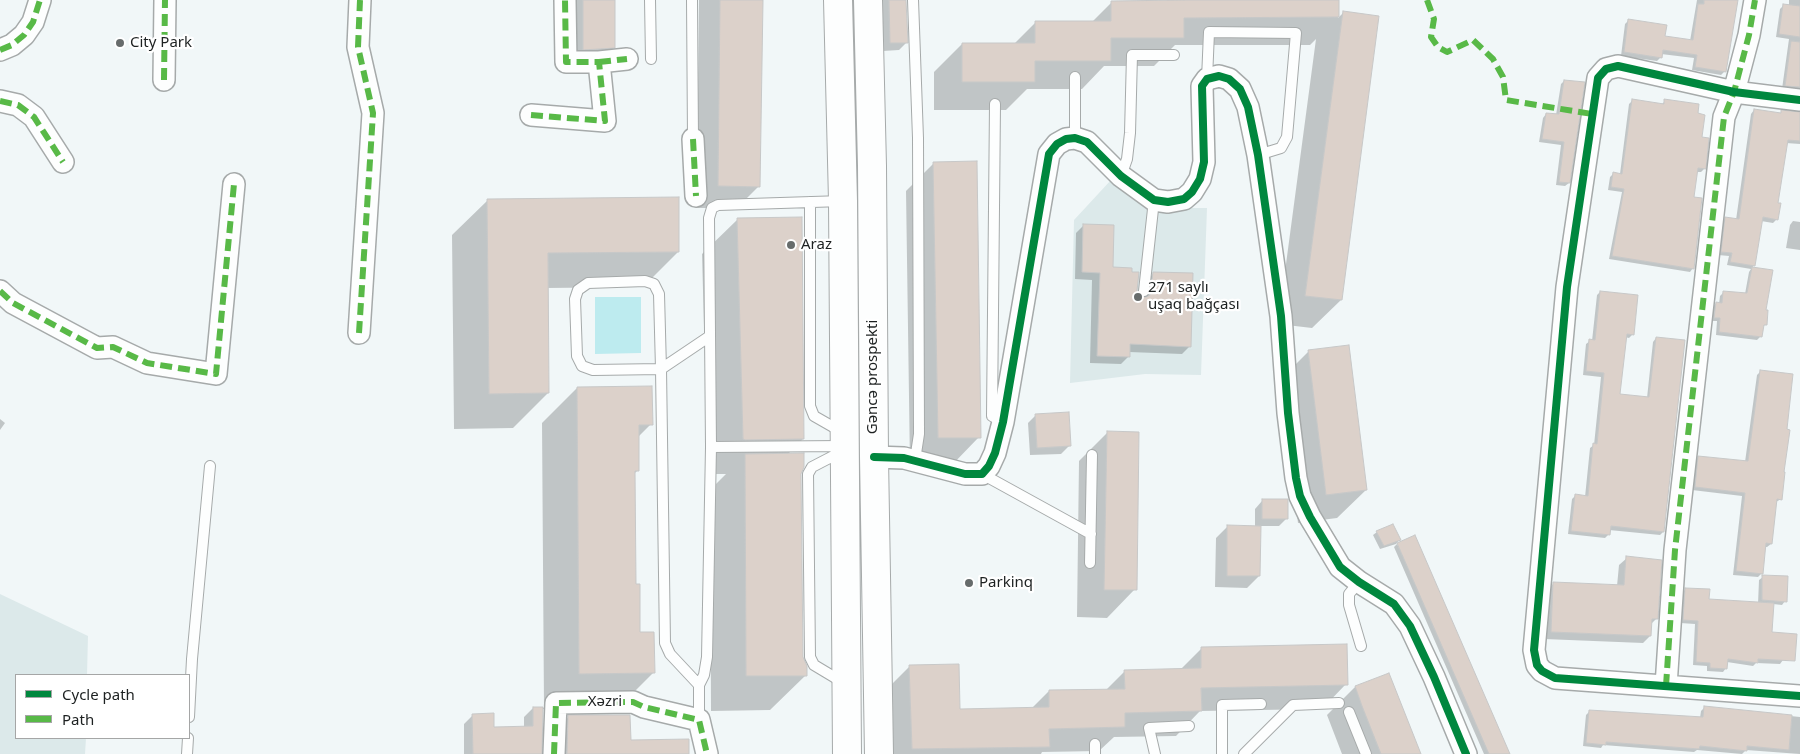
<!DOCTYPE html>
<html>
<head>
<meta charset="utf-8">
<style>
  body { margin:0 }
  #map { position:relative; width:1800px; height:754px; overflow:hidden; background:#f1f7f8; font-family:"Noto Sans",sans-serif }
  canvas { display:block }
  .legend { position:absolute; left:15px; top:674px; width:175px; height:65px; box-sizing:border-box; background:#fff; border:1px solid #a5a6a6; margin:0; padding:6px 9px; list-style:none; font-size:15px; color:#1d2121 }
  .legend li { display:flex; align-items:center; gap:10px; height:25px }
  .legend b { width:25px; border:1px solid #a5a6a6 }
</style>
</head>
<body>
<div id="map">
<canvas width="1800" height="754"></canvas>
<ul class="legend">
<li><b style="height:6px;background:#00873e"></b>Cycle path</li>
<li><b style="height:6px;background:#58b947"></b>Path</li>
</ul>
</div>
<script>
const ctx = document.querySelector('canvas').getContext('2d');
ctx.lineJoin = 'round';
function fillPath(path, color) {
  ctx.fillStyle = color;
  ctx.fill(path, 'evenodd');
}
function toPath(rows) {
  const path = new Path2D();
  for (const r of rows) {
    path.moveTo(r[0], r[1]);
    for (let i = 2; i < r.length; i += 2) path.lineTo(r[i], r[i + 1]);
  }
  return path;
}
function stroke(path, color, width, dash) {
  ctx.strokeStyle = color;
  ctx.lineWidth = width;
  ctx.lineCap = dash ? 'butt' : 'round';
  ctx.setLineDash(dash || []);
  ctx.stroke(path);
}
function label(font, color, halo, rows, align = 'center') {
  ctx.font = font + ' "Noto Sans",sans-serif';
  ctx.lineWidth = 4.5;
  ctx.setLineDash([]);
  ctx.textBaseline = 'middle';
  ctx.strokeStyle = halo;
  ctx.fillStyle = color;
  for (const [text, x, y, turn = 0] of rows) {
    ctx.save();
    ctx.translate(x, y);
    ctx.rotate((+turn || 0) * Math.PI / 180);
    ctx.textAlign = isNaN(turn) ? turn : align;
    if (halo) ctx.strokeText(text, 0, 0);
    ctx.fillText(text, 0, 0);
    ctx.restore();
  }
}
const built = toPath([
  [1111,180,1132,198,1153,208,1207,208,1201,375,1145,374,1070,383,1074,220],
  [0,594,88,636,87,675,16,675,16,738,86,738,85,754,0,754]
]);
const green = toPath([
  [595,297,641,297,641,353,595,354]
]);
const shadow = toPath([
  [561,0,614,0,614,47,592,69,562,71],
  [699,0,761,0,759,186,737,208,697,208],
  [882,0,906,0,906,43,899,50,883,51],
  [1167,0,1338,0,1338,18,1344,12,1341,300,1312,328,1278,324,1316,39,1310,45,1175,45,1154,66,1104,66,1082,89,1027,89,1006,110,934,110,934,72,962,44,1014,44,1036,22,1092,22,1112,2,1165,2],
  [1697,0,1737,0,1725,71,1721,75,1692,70,1694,58,1661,54,1661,57,1657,61,1621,56,1625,24,1629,20,1663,37,1690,41],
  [1789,0,1800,0,1800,92,1782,89,1789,39,1776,37,1780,9,1784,5,1789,6],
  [1564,81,1583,84,1569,183,1565,186,1556,185,1561,145,1539,142,1543,118,1546,114,1556,115,1561,84],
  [1632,101,1661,105,1665,101,1696,115,1704,169,1701,172,1697,172,1693,198,1693,268,1690,272,1609,259,1622,192,1608,190,1610,177,1613,174,1620,174,1629,104],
  [1754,110,1779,114,1782,112,1800,113,1800,144,1786,143,1777,204,1777,219,1773,223,1761,221,1754,265,1752,268,1772,271,1765,312,1765,324,1762,328,1761,336,1757,340,1716,335,1717,321,1711,321,1713,307,1716,303,1719,304,1720,296,1724,292,1745,294,1749,272,1751,269,1727,265,1729,256,1718,255,1722,222,1726,218,1736,220,1751,114],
  [934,163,979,437,951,466,910,466,906,191],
  [488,200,678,252,643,287,547,288,548,393,513,428,454,429,452,235],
  [738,219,803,439,787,455,800,474,802,657,806,675,770,710,711,711,710,490,726,474,708,474,702,254],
  [1793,221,1800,222,1800,250,1786,248,1790,225],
  [1084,225,1112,269,1136,291,1140,298,1143,298,1146,281,1153,274,1190,346,1182,354,1129,352,1129,356,1121,364,1090,363,1092,280,1075,279,1076,233],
  [1600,292,1633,334,1629,338,1625,337,1619,395,1647,398,1653,342,1656,338,1663,532,1660,535,1609,530,1609,534,1605,538,1568,534,1572,499,1575,496,1585,497,1590,448,1594,445,1601,377,1583,375,1586,344,1590,341,1592,341,1597,295],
  [1309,351,1366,490,1337,518,1298,523,1281,379],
  [1761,371,1782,473,1781,499,1776,502,1771,544,1767,547,1765,547,1762,573,1758,577,1733,575,1742,496,1692,490,1695,461,1699,457,1745,462,1757,375],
  [577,388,651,424,637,438,638,470,634,474,635,585,639,633,653,673,618,708,542,709,540,754,464,754,464,724,473,715,493,728,524,728,524,717,533,708,544,708,542,423],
  [1036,415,1069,446,1061,454,1030,455,1028,423],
  [0,419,5,423,0,430],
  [1107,433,1135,589,1107,618,1077,617,1079,461],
  [1262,501,1287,518,1279,526,1259,526,1259,576,1247,588,1215,587,1216,538,1228,526,1255,527,1255,509],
  [1377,532,1399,540,1396,544,1380,549,1373,535],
  [1397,544,1509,754,1484,754,1394,547],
  [1627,558,1657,618,1651,624,1650,636,1643,643,1544,639,1546,591,1554,583,1617,586,1619,565],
  [1763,577,1785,601,1782,605,1773,604,1771,633,1783,660,1780,664,1756,663,1753,666,1727,662,1726,668,1723,672,1707,671,1707,666,1693,665,1695,624,1680,623,1682,593,1686,589,1708,601,1758,604,1759,580],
  [1201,649,1346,684,1322,709,1200,711,1176,736,1114,737,1099,751,1042,752,1041,754,887,754,885,691,909,667,959,710,1031,709,1049,691,1106,690,1125,671,1180,670],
  [1388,674,1420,754,1342,754,1327,715,1355,687],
  [1705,707,1800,717,1800,754,1746,750,1742,754,1697,750,1694,752,1603,745,1601,748,1583,746,1586,715,1590,711,1700,718,1701,711],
  [569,717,629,741,687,754,558,754,559,726]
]);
const building = toPath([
  [583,0,615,0,615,48,583,50,583,0],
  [720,0,763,0,760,187,718,186,720,0],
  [889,0,906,0,908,43,890,43,889,0],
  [1184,0,1339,0,1339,17,1184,18,1184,38,1111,38,1111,61,1035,61,1035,82,962,82,962,43,1035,43,1035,21,1111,21,1111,1,1184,0],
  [1704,0,1738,0,1726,72,1695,67,1697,55,1663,50,1662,58,1624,52,1628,19,1667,25,1665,36,1693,40,1698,4,1704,4,1704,0],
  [1783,4,1800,6,1800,37,1779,34,1783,4],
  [1343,11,1379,16,1342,300,1305,296,1343,11],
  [1791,41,1800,42,1800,87,1785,86,1791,41],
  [1564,80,1585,82,1570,183,1559,182,1564,142,1542,139,1546,113,1559,114,1564,80],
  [1632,99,1664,104,1664,99,1699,104,1698,113,1705,115,1702,137,1709,138,1706,169,1698,168,1694,197,1702,198,1694,269,1612,256,1624,189,1611,187,1613,172,1622,174,1632,99],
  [1754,109,1781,113,1781,110,1800,112,1800,141,1788,140,1778,203,1781,203,1778,220,1763,217,1755,266,1730,262,1732,253,1721,252,1725,217,1739,219,1754,109],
  [977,161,981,438,938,438,933,162,977,161],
  [679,197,679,252,548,253,549,393,489,394,487,199,679,197],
  [802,217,804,439,745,440,743,439,737,218,802,217],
  [1083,224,1114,225,1113,267,1132,268,1132,272,1139,272,1137,291,1140,297,1146,297,1150,295,1153,272,1193,273,1191,347,1130,344,1130,357,1097,356,1100,273,1082,272,1083,224],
  [1752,267,1773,270,1766,310,1768,310,1767,325,1764,325,1762,337,1719,332,1720,318,1714,318,1716,302,1722,303,1723,291,1747,293,1752,267],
  [1600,291,1638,295,1634,335,1627,334,1620,394,1649,397,1656,337,1685,340,1664,532,1611,526,1610,535,1571,531,1575,494,1588,496,1593,443,1597,444,1604,373,1586,371,1589,339,1595,340,1600,291],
  [1349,345,1367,490,1326,495,1308,350,1349,345],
  [1760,370,1793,374,1787,429,1790,430,1784,472,1785,472,1782,500,1777,499,1772,544,1766,543,1763,574,1736,571,1745,493,1695,487,1698,456,1748,461,1760,370],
  [652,386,653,425,639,425,639,471,635,471,636,584,640,584,640,632,654,632,655,673,579,674,577,387,652,386],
  [1069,412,1071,446,1037,448,1035,414,1069,412],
  [1107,431,1139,432,1137,590,1104,590,1107,431],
  [804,453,804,467,801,474,803,657,807,666,807,676,746,676,745,454,804,453],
  [1262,499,1288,499,1288,519,1262,519,1262,499],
  [1393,524,1401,540,1384,546,1376,531,1393,524],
  [1227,525,1261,526,1260,576,1227,576,1227,525],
  [1415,535,1510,754,1489,754,1397,543,1415,535],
  [1626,556,1662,560,1658,619,1652,619,1651,636,1551,632,1553,582,1624,585,1626,556],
  [1762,575,1788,576,1787,602,1762,600,1762,575],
  [1685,588,1710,589,1709,599,1774,603,1772,632,1797,634,1795,661,1758,659,1758,663,1728,659,1727,669,1710,668,1710,663,1696,662,1698,621,1683,620,1685,588],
  [1347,644,1348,685,1201,688,1202,711,1125,713,1125,727,1049,729,1050,747,912,749,909,665,959,664,960,709,1049,707,1049,690,1125,689,1124,670,1201,668,1201,647,1347,644],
  [1389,673,1421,754,1381,754,1362,706,1355,686,1389,673],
  [1704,706,1792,715,1789,750,1747,746,1747,751,1700,746,1699,749,1606,742,1606,745,1586,743,1589,710,1703,717,1704,706],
  [533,707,543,707,542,754,473,754,472,714,494,713,494,727,533,726,533,707],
  [568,715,630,715,631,740,689,739,689,754,567,754,568,715]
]);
const service = toPath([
  [650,0,651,59],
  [692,0,693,139],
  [913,0,918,138,919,434,915,460],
  [1075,77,1075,138],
  [1207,79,1209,32,1296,33,1287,137,1281,148,1258,155],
  [995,104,992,416,1003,422],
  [1121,176,1127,159,1130,133,1132,55,1174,55],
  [810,202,810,406,814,416,842,432],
  [1144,291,1154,200],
  [711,447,844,446],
  [841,452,812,467,808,474,810,657,814,665,844,683],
  [982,474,1091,534],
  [1090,563,1092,455],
  [1359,582,1349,594,1349,605,1361,646],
  [699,685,670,654,665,643,661,369,659,294,654,284,645,281,588,283,578,290,575,299,577,356,582,366,593,370,661,369,710,336],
  [1349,712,1366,754],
  [189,717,192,659,210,466],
  [699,720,699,685,704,675,707,657,711,447,709,218,712,208,718,205,843,201],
  [187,754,188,738],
  [1095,754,1095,744],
  [1155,754,1149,728,1189,726],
  [1222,754,1222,705,1261,704],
  [1244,754,1293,705,1339,703]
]);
const minor = toPath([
  [0,50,12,45,24,35,33,22,40,0],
  [599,62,627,59],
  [164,80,165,0],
  [1800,100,1734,92,1618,66,1606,69,1598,78,1567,287,1534,650,1537,665,1542,671,1555,678,1800,696],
  [0,101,18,105,34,117,63,162],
  [531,115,605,121,599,62,566,62,565,0],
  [693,139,696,196],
  [0,291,13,303,97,348,113,347,147,363,216,374,234,184],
  [359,333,373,113,358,47,360,0],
  [874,457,904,458,965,474,982,474,989,466,995,453,1003,422,1049,154,1057,144,1066,139,1075,138,1087,142,1121,176,1154,200,1168,202,1184,199,1192,192,1200,179,1204,162,1202,86,1207,79,1219,76,1229,79,1240,89,1248,107,1258,155,1281,316,1288,413,1296,478,1300,496,1310,517,1340,567,1359,582,1394,604,1410,626,1434,677,1466,754],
  [1666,686,1675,550,1724,117,1734,92,1749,35,1755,0],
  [554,754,556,703,633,702,644,707,699,720,707,754]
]);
const primary = toPath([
  [838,0,843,201,847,754],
  [868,0,872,166,874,457,879,754]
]);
const quiet = toPath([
  [1427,0,1434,19,1431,37,1438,47,1447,52,1473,40,1493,59,1503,77,1506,100,1592,114],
  [0,50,12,45,24,35,33,22,40,0],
  [599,62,627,59],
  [164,80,165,0],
  [0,101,18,105,34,117,63,162],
  [531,115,605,121,599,62,566,62,565,0],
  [693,139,696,196],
  [0,291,13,303,97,348,113,347,147,363,216,374,234,184],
  [359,333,373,113,358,47,360,0],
  [1666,686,1675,550,1724,117,1734,92,1749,35,1755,0],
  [554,754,556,703,633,702,644,707,699,720,707,754]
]);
const cycleway = toPath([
  [1800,100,1734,92,1618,66,1606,69,1598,78,1567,287,1534,650,1537,665,1542,671,1555,678,1800,696],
  [874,457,904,458,965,474,982,474,989,466,995,453,1003,422,1049,154,1057,144,1066,139,1075,138,1087,142,1121,176,1154,200,1168,202,1184,199,1192,192,1200,179,1204,162,1202,86,1207,79,1219,76,1229,79,1240,89,1248,107,1258,155,1281,316,1288,413,1296,478,1300,496,1310,517,1340,567,1359,582,1394,604,1410,626,1434,677,1466,754]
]);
const markers = [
  [120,43,5,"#676c6c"],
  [791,245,5,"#676c6c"],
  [1138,297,5,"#676c6c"],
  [969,583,5,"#676c6c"]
];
const poiNames = [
  ["City Park",130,43],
  ["Araz",801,245],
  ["271 saylı",1148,288],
  ["uşaq bağçası",1148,305],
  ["Parkinq",979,583]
];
const streetNames = [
  ["Gəncə prospekti",873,377,-90],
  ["Xəzri",605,702]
];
fillPath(built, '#dce9ea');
fillPath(green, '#bdebef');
fillPath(shadow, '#0003');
fillPath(building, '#dcd1ca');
stroke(building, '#c7c8c8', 1);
stroke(service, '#a6aaaa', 12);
stroke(minor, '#a6aaaa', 24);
stroke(primary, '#a6aaaa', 30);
stroke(service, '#fdfefe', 10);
stroke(minor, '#fdfefe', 21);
stroke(primary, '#fdfefe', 28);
stroke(quiet, '#58b947', 6, [12, 6]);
stroke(cycleway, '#00873e', 8);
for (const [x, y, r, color] of markers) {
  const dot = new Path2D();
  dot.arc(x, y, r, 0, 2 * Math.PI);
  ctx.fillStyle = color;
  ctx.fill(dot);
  stroke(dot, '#fff', 2);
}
label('15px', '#1d2121', '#fff', poiNames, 'left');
label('15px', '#1d2121', '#fff', streetNames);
</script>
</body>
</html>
